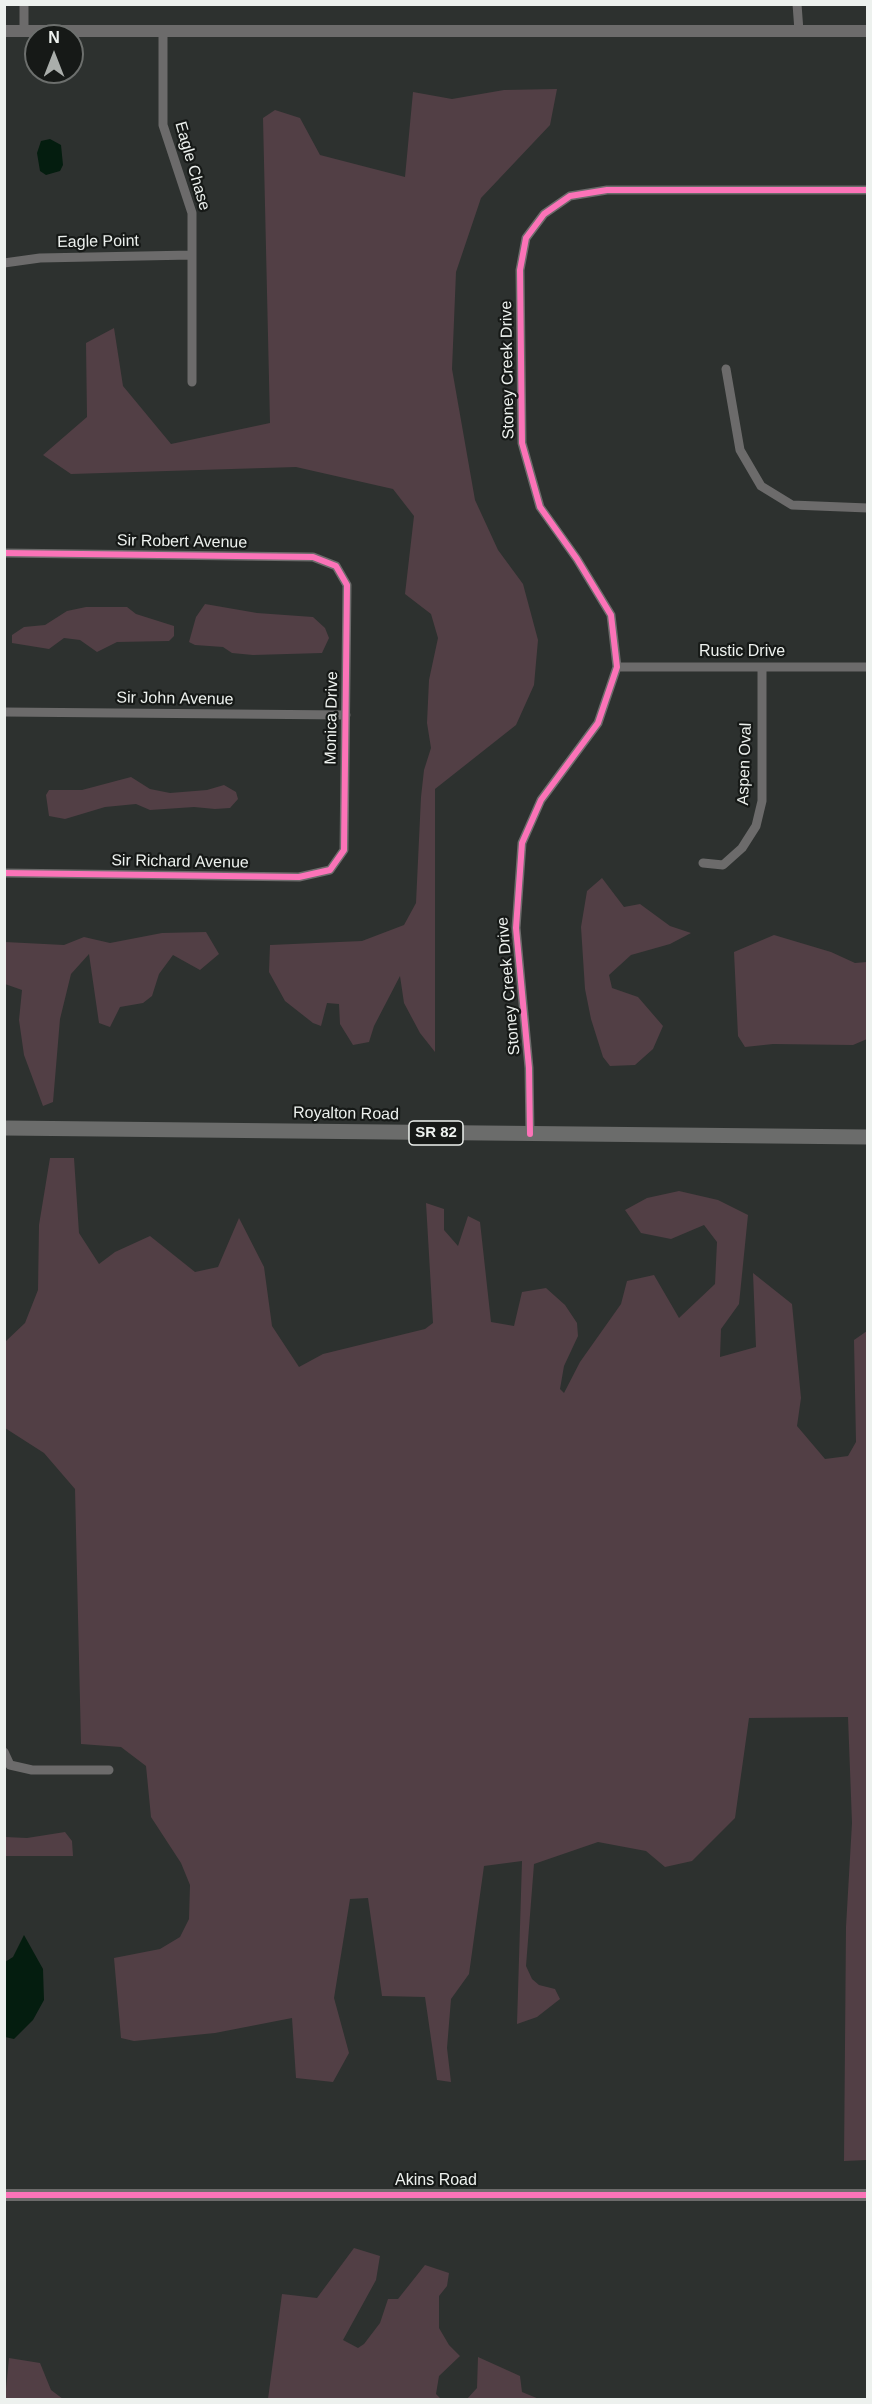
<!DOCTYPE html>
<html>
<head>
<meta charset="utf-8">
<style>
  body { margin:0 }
  #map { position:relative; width:872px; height:2404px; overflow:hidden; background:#2d312f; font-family:Helvetica,sans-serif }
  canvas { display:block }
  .frame { position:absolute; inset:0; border:6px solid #edf1ee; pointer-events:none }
  .north { position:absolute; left:24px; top:24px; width:60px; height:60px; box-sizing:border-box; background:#161917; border:2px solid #6c6f6d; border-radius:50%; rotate:0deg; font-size:16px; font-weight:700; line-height:24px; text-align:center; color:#edf1ee }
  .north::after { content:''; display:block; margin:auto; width:21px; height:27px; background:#aaaeab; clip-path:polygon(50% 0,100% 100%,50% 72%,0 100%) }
</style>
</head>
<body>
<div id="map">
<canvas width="872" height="2404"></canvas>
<div class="frame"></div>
<div class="north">N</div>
</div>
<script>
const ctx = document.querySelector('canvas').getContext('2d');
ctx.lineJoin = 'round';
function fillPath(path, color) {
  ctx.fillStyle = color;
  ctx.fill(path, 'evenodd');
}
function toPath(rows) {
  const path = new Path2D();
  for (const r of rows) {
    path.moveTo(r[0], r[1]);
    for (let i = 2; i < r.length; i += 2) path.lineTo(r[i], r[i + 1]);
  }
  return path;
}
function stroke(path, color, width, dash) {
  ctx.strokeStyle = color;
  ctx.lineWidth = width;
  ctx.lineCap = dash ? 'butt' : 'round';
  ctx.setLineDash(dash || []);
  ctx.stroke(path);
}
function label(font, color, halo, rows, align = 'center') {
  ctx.font = font + ' Helvetica,sans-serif';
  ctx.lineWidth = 4.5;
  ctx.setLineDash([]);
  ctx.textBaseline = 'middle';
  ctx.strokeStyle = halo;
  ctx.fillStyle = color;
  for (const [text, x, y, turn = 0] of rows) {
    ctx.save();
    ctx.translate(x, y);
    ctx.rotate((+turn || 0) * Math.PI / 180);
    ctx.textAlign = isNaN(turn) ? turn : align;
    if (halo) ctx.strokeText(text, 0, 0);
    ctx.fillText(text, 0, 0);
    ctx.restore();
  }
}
const green = toPath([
  [557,89,550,125,481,198,456,272,452,369,475,500,498,550,523,584,538,640,534,685,516,725,435,789,435,1052,420,1033,404,1003,400,976,374,1026,369,1042,353,1045,340,1024,339,1004,327,1003,321,1026,313,1023,285,1001,269,972,270,945,362,941,404,925,416,903,421,797,424,770,431,748,427,723,429,680,438,638,431,614,405,594,414,516,393,489,296,467,71,474,43,455,87,417,86,343,114,328,123,386,171,444,270,423,263,118,275,110,300,118,320,155,405,177,413,92,452,99,504,90],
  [205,604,257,613,313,617,325,628,329,638,322,653,253,655,232,653,223,647,195,645,189,642,196,617],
  [86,607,127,607,136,614,174,626,174,636,169,641,117,642,97,652,80,640,64,638,49,649,12,643,12,635,24,627,45,625,67,611],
  [131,777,150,789,170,793,207,790,224,785,236,792,238,799,230,808,215,809,194,807,150,810,136,804,105,807,65,819,49,816,46,795,49,790,82,790],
  [602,878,624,907,640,904,670,926,691,933,670,944,631,955,609,975,612,988,638,997,663,1026,653,1049,635,1065,610,1066,603,1057,591,1019,585,989,581,927,587,891],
  [206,932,219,954,200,970,173,955,159,974,152,996,143,1003,120,1007,110,1027,99,1023,89,954,71,974,60,1019,53,1102,43,1106,24,1055,19,1020,22,990,5,984,5,942,64,945,84,937,110,943,162,933],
  [774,935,831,952,855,963,867,962,867,1039,853,1045,773,1044,745,1047,738,1036,734,952],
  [50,1158,74,1158,79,1233,99,1264,115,1252,150,1236,195,1272,218,1267,239,1218,264,1267,272,1326,299,1367,323,1354,425,1329,433,1323,426,1203,444,1209,444,1230,458,1246,468,1216,480,1222,491,1322,514,1326,522,1292,546,1288,565,1305,577,1323,578,1336,564,1366,560,1389,564,1393,580,1362,621,1304,627,1281,654,1275,679,1318,715,1284,717,1242,704,1225,671,1239,641,1233,625,1210,647,1198,679,1191,718,1200,748,1215,739,1304,721,1329,720,1357,756,1347,753,1273,792,1304,801,1398,797,1426,825,1459,848,1456,856,1442,854,1340,867,1331,867,2160,844,2161,846,1927,852,1823,848,1717,749,1718,735,1818,692,1861,665,1867,646,1851,598,1842,534,1864,526,1966,532,1979,539,1985,555,1989,560,1999,537,2017,517,2024,522,1861,484,1866,469,1974,451,1999,447,2048,451,2082,437,2080,425,1997,382,1996,368,1898,350,1899,334,1998,349,2053,333,2082,296,2078,292,2018,215,2033,134,2041,121,2038,114,1958,160,1949,180,1937,189,1919,190,1885,181,1863,151,1817,146,1766,121,1747,81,1744,75,1489,44,1453,5,1428,5,1342,25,1323,38,1290,39,1225],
  [65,1832,72,1841,73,1856,5,1856,5,1837,27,1838],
  [354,2248,380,2256,376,2280,343,2340,358,2348,364,2344,380,2323,388,2299,398,2299,425,2265,449,2273,447,2286,439,2296,439,2328,449,2345,460,2356,439,2376,436,2394,441,2399,268,2399,282,2294,317,2298],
  [478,2357,520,2376,522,2392,539,2399,467,2399,477,2388],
  [9,2358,40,2363,51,2390,63,2399,5,2399]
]);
const water = toPath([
  [50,139,61,145,63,165,60,171,46,175,40,171,37,153,41,141],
  [24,1935,43,1969,44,2000,33,2020,14,2039,5,2037,5,1962,13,1957]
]);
const minor = toPath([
  [24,4,24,31],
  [797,4,799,31],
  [163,31,163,125,192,213,192,382],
  [4,263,40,258,192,255],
  [726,369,740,450,761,486,792,505,868,508],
  [4,553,313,557,336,566,347,585,344,850,330,870,299,877,4,873],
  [617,667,868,667],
  [4,712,346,715],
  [703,863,723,865,742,848,756,826,762,801,762,667],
  [530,1134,529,1068,516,928,522,843,541,800,598,723,617,667,611,615,577,559,540,507,522,443,520,270,526,238,544,214,570,196,607,190,868,190],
  [4,1752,10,1765,32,1770,109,1770]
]);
const tertiary = toPath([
  [4,31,868,31],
  [4,2195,868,2195]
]);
const primary = toPath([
  [4,1128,868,1137]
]);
const cycleway = toPath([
  [4,553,313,557,336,566,347,585,344,850,330,870,299,877,4,873],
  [530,1134,529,1068,516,928,522,843,541,800,598,723,617,667,611,615,577,559,540,507,522,443,520,270,526,238,544,214,570,196,607,190,868,190],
  [4,2195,868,2195]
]);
const shields = [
  [436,1133,54]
];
const shieldNames = [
  ["SR 82",436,1133]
];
const streetNames = [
  ["Eagle Chase",192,166,74],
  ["Eagle Point",98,242,-1],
  ["Stoney Creek Drive",508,370,-91],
  ["Sir Robert Avenue",182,542,1],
  ["Rustic Drive",742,652],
  ["Sir John Avenue",175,699,1],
  ["Monica Drive",332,718,-89],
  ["Aspen Oval",745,764,-88],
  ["Sir Richard Avenue",180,862,1],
  ["Stoney Creek Drive",509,986,-95],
  ["Royalton Road",346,1114,1],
  ["Akins Road",436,2181]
];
fillPath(green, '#523f45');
fillPath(water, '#041d0f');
stroke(minor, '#6c6b6b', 9);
stroke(tertiary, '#6c6b6b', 12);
stroke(primary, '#6b6c6b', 15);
stroke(cycleway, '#fb73b8', 6);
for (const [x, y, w] of shields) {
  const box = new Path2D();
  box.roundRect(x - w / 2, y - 12, w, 24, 4.5);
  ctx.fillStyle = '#161917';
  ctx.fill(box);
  stroke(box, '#edf1ee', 1.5);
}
label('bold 15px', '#edf1ee', null, shieldNames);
label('16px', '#edf1ee', '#161917', streetNames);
</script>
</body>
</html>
